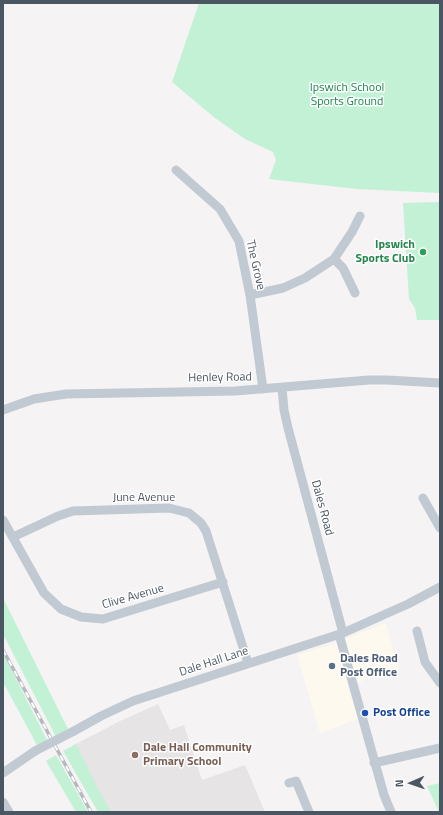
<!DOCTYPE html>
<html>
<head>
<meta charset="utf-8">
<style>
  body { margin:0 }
  #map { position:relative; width:443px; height:815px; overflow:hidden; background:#f5f3f3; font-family:"Titillium Web",sans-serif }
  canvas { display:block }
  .frame { position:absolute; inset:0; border:4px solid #4a5661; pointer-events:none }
  .north { position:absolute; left:391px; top:763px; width:40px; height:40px; -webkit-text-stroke:3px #fff; paint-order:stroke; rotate:268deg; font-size:11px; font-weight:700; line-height:16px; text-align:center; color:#4a5661 }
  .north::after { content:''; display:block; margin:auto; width:14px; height:18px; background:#4a5661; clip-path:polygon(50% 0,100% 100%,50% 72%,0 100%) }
</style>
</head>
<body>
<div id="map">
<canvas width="443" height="815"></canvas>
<div class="frame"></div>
<div class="north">N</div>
</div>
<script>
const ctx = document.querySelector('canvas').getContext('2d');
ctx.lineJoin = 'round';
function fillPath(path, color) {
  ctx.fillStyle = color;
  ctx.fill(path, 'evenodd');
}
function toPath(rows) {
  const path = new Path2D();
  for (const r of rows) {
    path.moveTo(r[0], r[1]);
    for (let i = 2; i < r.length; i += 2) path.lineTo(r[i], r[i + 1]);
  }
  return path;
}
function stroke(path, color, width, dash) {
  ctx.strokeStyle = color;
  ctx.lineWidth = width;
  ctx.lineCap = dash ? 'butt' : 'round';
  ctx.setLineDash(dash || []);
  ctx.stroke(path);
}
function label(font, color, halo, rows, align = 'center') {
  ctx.font = font + ' "Titillium Web",sans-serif';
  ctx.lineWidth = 3;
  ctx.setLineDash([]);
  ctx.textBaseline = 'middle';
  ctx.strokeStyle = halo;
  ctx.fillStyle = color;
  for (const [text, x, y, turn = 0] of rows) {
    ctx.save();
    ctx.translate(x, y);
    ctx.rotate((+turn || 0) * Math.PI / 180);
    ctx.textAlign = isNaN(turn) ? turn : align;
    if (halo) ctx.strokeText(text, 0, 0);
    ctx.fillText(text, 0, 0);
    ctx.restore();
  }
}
const commercial = toPath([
  [386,623,398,668,348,686,358,719,320,733,297,655,327,646]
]);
const education = toPath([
  [158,704,170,730,184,725,202,780,245,765,265,812,107,812,72,746,120,721]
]);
const green = toPath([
  [199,3,440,3,440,193,356,189,269,179,276,160,273,152,245,139,215,118,172,82],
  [440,202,440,320,417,320,415,308,409,299,403,203],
  [3,598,69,731,56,737,3,634],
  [3,653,48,742,38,747,3,682],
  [76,744,98,789,111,812,98,812,63,751],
  [56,755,88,812,76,812,46,761],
  [440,783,440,812,439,812,427,786]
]);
const minor = toPath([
  [176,170,220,209,239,241,250,295,263,389],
  [334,259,343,268,355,293],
  [250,295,283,288,305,278,334,259,352,232,360,216],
  [282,388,284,410,288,428,343,633],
  [3,410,34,399,66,394,235,391,369,380,387,380,440,383],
  [423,498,440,528],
  [3,520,44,593,61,609,81,617,103,619,223,582],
  [13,537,58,516,73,511,169,508,189,513,201,523,206,531,248,663],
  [417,631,425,662,440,683],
  [339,634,384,795,391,812],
  [74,731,101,716,133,701,343,633,408,604,440,587],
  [374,763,440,748],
  [3,773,35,751],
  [289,783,296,781,309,812],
  [3,802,9,812]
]);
const rail = toPath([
  [3,650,91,812]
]);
const minorBridge = toPath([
  [35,751,74,731]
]);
const markers = [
  [423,252,4,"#2e9e5b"],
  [332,666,4,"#5c6f8a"],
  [365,713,4,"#1a4fb4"],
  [135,755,4,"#8d6e63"]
];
const parkNames = [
  ["Ipswich School",347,88],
  ["Sports Ground",347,102]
];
const leisureNames = [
  ["Ipswich",415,245],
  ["Sports Club",415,259]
];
const streetNames = [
  ["The Grove",255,265,77],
  ["Henley Road",220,378,-1],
  ["June Avenue",144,498],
  ["Dales Road",322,508,75],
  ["Clive Avenue",133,597,-16],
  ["Dale Hall Lane",214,662,-18]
];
const serviceNames = [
  ["Dales Road",340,659],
  ["Post Office",340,673]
];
const transitNames = [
  ["Post Office",373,713]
];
const educationNames = [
  ["Dale Hall Community",143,748],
  ["Primary School",143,762]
];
fillPath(commercial, '#fdf9ef');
fillPath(education, '#e6e4e5');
fillPath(green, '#c3f1d5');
stroke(minor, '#c1cad2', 9);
stroke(rail, '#b5b8bd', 3.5);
stroke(rail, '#fff', 2, [6]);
stroke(minorBridge, '#c1cad2', 9);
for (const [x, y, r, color] of markers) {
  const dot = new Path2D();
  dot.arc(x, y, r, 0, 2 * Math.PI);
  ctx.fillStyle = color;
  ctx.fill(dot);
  stroke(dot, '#fff', 1.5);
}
label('12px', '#17864f', '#fff', parkNames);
label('bold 12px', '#27864d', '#fff', leisureNames, 'right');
label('12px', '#4a5661', '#fff', streetNames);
label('bold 12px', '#4e5e75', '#fff', serviceNames, 'left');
label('bold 12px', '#164399', '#fff', transitNames, 'left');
label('bold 12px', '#785e54', '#fff', educationNames, 'left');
</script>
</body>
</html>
